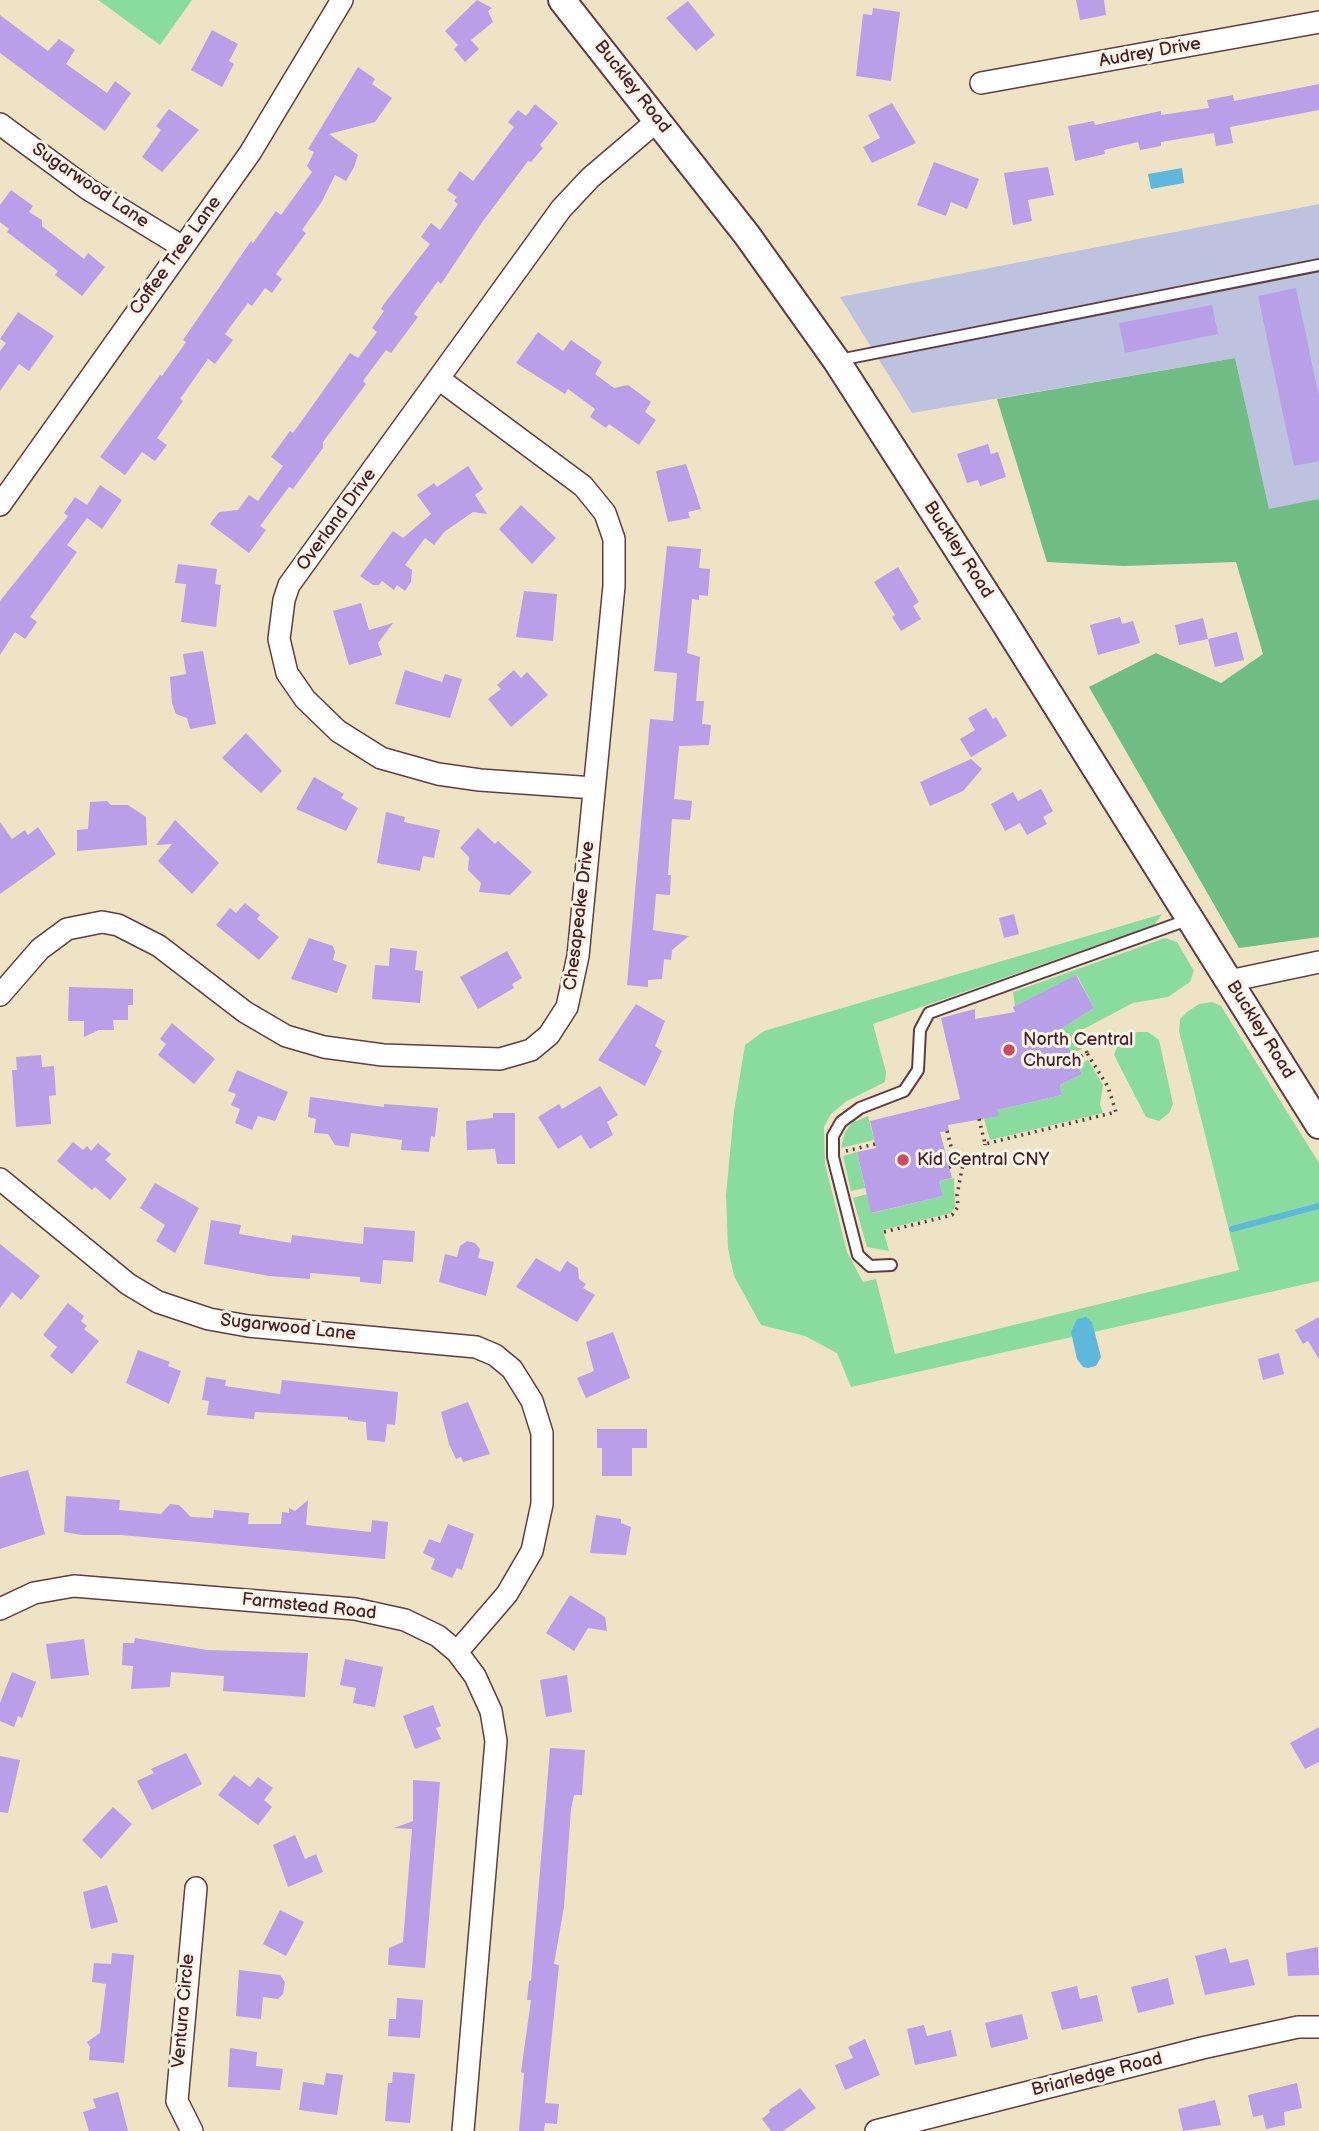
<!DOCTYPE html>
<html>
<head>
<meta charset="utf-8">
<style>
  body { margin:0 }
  canvas { display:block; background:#eee3c4 }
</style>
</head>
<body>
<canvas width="1319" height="2131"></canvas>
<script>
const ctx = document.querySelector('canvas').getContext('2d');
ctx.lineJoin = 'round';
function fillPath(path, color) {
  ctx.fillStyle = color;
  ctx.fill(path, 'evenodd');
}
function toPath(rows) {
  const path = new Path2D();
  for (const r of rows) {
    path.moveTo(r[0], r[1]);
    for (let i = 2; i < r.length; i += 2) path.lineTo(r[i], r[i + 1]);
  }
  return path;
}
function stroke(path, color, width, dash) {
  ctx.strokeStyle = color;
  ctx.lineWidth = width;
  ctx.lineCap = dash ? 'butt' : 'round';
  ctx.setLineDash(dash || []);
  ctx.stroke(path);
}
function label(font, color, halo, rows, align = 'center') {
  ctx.font = font + ' "Balsamiq Sans",sans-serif';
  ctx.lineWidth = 6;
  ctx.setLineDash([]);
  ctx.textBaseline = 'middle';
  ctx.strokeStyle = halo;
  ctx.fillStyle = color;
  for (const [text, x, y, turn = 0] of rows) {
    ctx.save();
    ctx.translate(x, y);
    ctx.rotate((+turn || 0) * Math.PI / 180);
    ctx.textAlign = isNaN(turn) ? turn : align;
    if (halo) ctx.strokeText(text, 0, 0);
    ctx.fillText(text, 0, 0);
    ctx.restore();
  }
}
const industrial = toPath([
  [1319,204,1319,499,1269,510,1235,358,912,413,840,297]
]);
const green = toPath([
  [98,0,192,0,160,45],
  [1162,914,1154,925,873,1024,886,1072,885,1082,847,1101,831,1114,824,1127,825,1164,847,1252,863,1282,876,1279,895,1354,1239,1270,1179,1031,1180,1019,1187,1012,1199,1004,1212,1002,1221,1006,1319,1163,1319,1281,851,1387,837,1353,805,1336,761,1325,734,1276,728,1248,726,1195,734,1111,745,1045,764,1031],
  [1165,938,1177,942,1194,971,1190,982,1168,997,1133,1003,1074,1034,1082,1049,1071,1054,1056,1032,1094,1008,1077,975,1015,1006,1013,992],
  [1137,1032,1148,1032,1159,1040,1173,1104,1169,1113,1159,1121,1146,1117,1114,1055,1119,1042],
  [1088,1060,1103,1085,1100,1104,1103,1113,990,1140,984,1119,997,1110,1062,1095,1060,1085,1082,1074,1078,1065],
  [868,1116,874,1140,841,1148,845,1132,852,1123],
  [857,1152,865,1188,851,1191,843,1156],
  [954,1178,955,1207,951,1213,883,1230,889,1251,867,1247,853,1198,867,1194,872,1213,943,1196,939,1181]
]);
const forest = toPath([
  [1235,358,1269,509,1319,499,1319,937,1239,948,1089,687,1156,653,1221,683,1263,654,1236,562,1124,566,1047,562,997,399]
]);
const water = toPath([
  [1182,168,1184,183,1151,189,1148,174],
  [1086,1317,1092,1322,1101,1357,1096,1366,1088,1368,1083,1367,1077,1359,1071,1332,1077,1319]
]);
const stream = toPath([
  [1232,1229,1319,1206]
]);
const building = toPath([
  [477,0,492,8,488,11,493,22,471,40,479,49,465,62,454,49,458,45,445,31],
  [1076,0,1104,0,1106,15,1080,20],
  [688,1,715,35,696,51,666,18],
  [873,8,900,12,891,81,856,76,863,14,872,15],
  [0,15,48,51,59,39,75,50,66,64,107,93,115,81,131,93,105,131,0,53],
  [212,30,238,44,229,61,234,64,222,87,191,70],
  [358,67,375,79,372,84,392,98,375,122,329,134,358,155,354,167,346,181,335,175,321,203,302,230,306,233,276,274,282,279,272,293,265,288,252,306,248,303,225,334,233,340,215,364,208,359,180,399,183,401,157,438,167,445,155,461,142,452,125,475,100,457,160,375,162,376,186,342,183,340,251,241,253,243,276,211,281,215,312,172,307,166,314,152,308,149],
  [1319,84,1319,110,1230,127,1233,143,1216,146,1214,133,1161,142,1161,146,1140,150,1138,142,1104,150,1105,154,1075,161,1068,126,1094,121,1095,125,1161,111,1161,115,1209,108,1207,100,1233,95,1234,101],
  [892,103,916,143,872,163,863,147,880,138,868,115],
  [535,104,558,123,540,145,543,148,531,162,528,161,483,221,441,284,438,281,414,314,418,317,391,353,386,350,363,381,366,384,323,442,323,448,293,489,289,487,260,526,266,530,249,553,210,524,219,512,238,510,249,495,258,501,283,466,271,457,290,431,293,433,350,353,358,358,377,332,372,328,384,311,381,309,384,304,430,244,421,237,431,223,440,230,458,204,454,201,457,197,447,190,460,171,473,181,514,127,508,122,518,110,526,116],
  [169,109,199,130,162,172,142,157,161,130,156,126],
  [934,162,979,179,967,209,951,202,946,216,917,205],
  [1048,167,1054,195,1028,200,1032,221,1013,225,1004,173],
  [11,190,33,206,29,212,42,220,42,226,84,259,88,253,105,267,82,296,55,275,58,271,7,232,9,229,0,222,0,205],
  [1296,288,1319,397,1319,461,1294,466,1258,296],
  [1212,305,1218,334,1125,353,1119,323],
  [18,312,54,336,29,371,19,364,0,391,0,351,6,343,0,339],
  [538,332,563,351,571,340,602,362,595,374,614,388,628,385,651,402,645,412,656,420,639,445,609,424,606,428,590,417,595,409,568,389,565,394,516,363],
  [988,444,991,454,998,452,1006,477,980,486,978,480,967,483,957,454],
  [686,464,701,509,688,512,690,518,668,522,656,471],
  [468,466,483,489,475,495,487,514,473,512,444,532,434,545,425,538,405,565,412,570,411,582,405,591,397,585,394,590,382,581,379,585,373,585,360,576,393,531,403,538,431,514,417,495,434,483,437,487],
  [100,485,122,500,102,529,87,518,67,545,77,552,30,617,37,622,25,639,15,632,0,655,0,601,68,516,64,513,75,497,87,505],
  [521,505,556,538,532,564,499,529],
  [667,546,701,549,699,568,710,569,708,596,699,595,699,600,692,599,687,653,700,657,696,701,704,701,702,724,711,725,709,745,679,746,674,799,692,801,690,820,672,819,668,875,671,875,670,895,656,894,653,930,689,936,672,950,671,960,664,959,662,979,648,980,648,987,627,985,650,719,673,721,677,673,654,671],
  [178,564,217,569,215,584,221,585,216,627,181,622,186,584,175,583],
  [898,567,919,602,913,606,921,619,901,631,892,617,895,615,874,582],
  [524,591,557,594,553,641,516,637],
  [361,603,369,630,393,623,378,643,382,655,349,665,333,611],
  [1120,617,1122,624,1133,621,1140,643,1098,655,1090,625],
  [1203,618,1208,639,1179,645,1175,625],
  [1237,632,1244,660,1215,667,1208,639],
  [203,651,216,724,190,729,187,718,176,714,172,703,170,677,186,674,183,654],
  [405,670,442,682,445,674,462,679,450,718,395,704],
  [514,670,521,678,527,672,548,695,511,727,488,699,501,689,497,685],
  [986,708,993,719,996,717,1007,736,971,757,960,739,975,730,968,718],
  [246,733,282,771,261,793,222,758],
  [971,759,982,769,963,791,930,806,920,782],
  [314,777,344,794,341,798,358,808,346,831,296,809],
  [1041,789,1053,811,1043,817,1047,824,1027,835,1020,823,1005,831,991,804,1013,792,1018,801],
  [107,801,111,805,128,805,146,817,147,845,77,851,77,830,88,829,90,802],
  [386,812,405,817,404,822,440,830,434,858,423,856,420,871,377,863],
  [175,820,219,863,192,894,158,861,172,844,156,845],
  [0,822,12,839,25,830,28,835,38,827,56,854,0,894],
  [478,828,495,844,498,841,532,872,510,895,479,892,481,883,468,870,469,857,460,848],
  [245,903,260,915,257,919,279,937,259,960,216,925,230,908,236,913],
  [1014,914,1019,934,1004,938,999,918],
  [309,938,333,946,335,952,333,960,347,965,337,993,291,979],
  [390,948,417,951,415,970,423,971,420,1003,372,999,375,965,389,966],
  [507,951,522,978,512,984,514,988,478,1009,460,977],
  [1076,975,1094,1008,1059,1030,1082,1074,1060,1085,1062,1095,997,1110,999,1116,948,1125,949,1131,940,1132,952,1178,939,1181,943,1196,871,1213,857,1152,876,1148,870,1121,960,1099,941,1018,975,1009,975,1019,1015,1012,1013,1007],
  [69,987,133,989,133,1005,128,1005,128,1020,113,1020,114,1030,99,1030,84,1037,84,1021,68,1021],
  [636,1004,665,1021,655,1046,662,1051,645,1086,598,1060],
  [172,1023,215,1059,194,1084,158,1055,166,1044,160,1039],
  [41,1055,42,1067,54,1066,56,1095,49,1096,51,1124,16,1127,12,1070,17,1070,16,1057],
  [237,1070,288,1092,275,1121,258,1116,252,1130,235,1123,240,1109,231,1105,236,1094,228,1091],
  [600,1086,618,1115,607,1122,613,1135,590,1149,581,1135,558,1149,538,1117,559,1104,562,1109],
  [310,1097,384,1107,384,1104,438,1108,435,1137,431,1136,429,1152,401,1150,402,1140,351,1133,349,1147,335,1145,328,1134,314,1133,316,1119,308,1117],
  [493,1113,515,1113,515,1164,497,1164,495,1149,467,1150,466,1121,493,1118],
  [73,1142,83,1150,87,1146,91,1151,98,1143,111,1154,105,1160,127,1179,110,1200,95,1187,92,1190,57,1161],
  [155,1183,199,1208,175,1253,156,1241,165,1225,140,1208],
  [211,1220,241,1225,239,1234,291,1243,292,1235,363,1244,364,1227,415,1231,413,1262,383,1260,381,1284,360,1282,360,1277,310,1273,310,1279,269,1276,204,1264],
  [467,1241,475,1243,480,1249,478,1258,494,1262,486,1296,439,1282,445,1254,457,1257,460,1246],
  [0,1244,40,1276,21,1300,12,1292,0,1308],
  [536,1258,560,1272,567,1261,578,1268,579,1279,586,1284,583,1288,595,1295,577,1322,516,1287],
  [68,1303,84,1316,81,1321,87,1326,84,1329,99,1341,72,1374,50,1356,57,1347,43,1335],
  [1319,1317,1319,1359,1308,1341,1303,1344,1295,1330],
  [613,1332,630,1378,586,1398,577,1378,594,1371,586,1342],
  [138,1350,170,1362,168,1366,181,1371,169,1404,126,1383],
  [1279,1353,1284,1374,1263,1380,1258,1359],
  [206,1377,226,1380,225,1386,280,1394,282,1380,398,1392,395,1425,387,1424,385,1442,367,1440,366,1422,348,1420,348,1417,255,1412,254,1419,207,1415,209,1401,202,1400],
  [468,1402,490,1454,463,1462,461,1457,456,1459,449,1444,441,1412],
  [597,1429,647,1429,647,1448,632,1448,632,1476,602,1476,602,1448,597,1448],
  [28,1470,45,1534,0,1549,0,1477],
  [66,1496,120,1500,119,1510,161,1514,170,1504,179,1505,191,1517,213,1518,214,1510,249,1513,248,1524,281,1524,282,1512,289,1513,289,1508,295,1511,308,1500,306,1525,371,1532,372,1520,388,1522,385,1559,121,1535,82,1535,64,1532],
  [596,1515,621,1519,621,1523,631,1527,626,1555,590,1553],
  [448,1524,474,1534,462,1570,457,1568,452,1578,431,1569,435,1559,423,1553,429,1539,440,1543],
  [570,1595,605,1617,607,1631,588,1628,574,1651,546,1633],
  [135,1638,207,1650,308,1653,305,1697,223,1691,224,1676,171,1672,170,1687,131,1689,133,1666,122,1665,123,1643,134,1643],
  [84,1639,89,1675,51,1679,46,1644],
  [345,1659,383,1667,375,1707,353,1703,356,1688,340,1685],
  [12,1672,36,1682,22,1718,18,1716,14,1727,0,1721,0,1703],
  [567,1675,572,1712,546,1717,540,1680],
  [433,1705,441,1726,436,1728,441,1739,415,1749,403,1716],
  [1319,1727,1319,1762,1305,1769,1290,1743],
  [550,1748,585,1750,582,1795,574,1795,571,1809,564,1907,554,1964,559,1965,545,2103,559,2104,557,2124,545,2123,544,2131,519,2131,524,2073,521,2072,531,2000,527,2000,529,1981,531,1981],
  [186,1753,202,1784,152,1810,137,1781,154,1773,151,1769],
  [0,1756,20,1760,8,1813,0,1812],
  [234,1775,250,1787,258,1777,273,1788,264,1800,272,1807,258,1825,218,1795],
  [413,1780,440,1782,425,1968,388,1965,389,1948,403,1942,412,1829,394,1828,413,1821],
  [113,1807,132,1824,101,1859,82,1840],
  [295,1835,305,1859,316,1854,323,1872,288,1887,273,1845],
  [107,1885,118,1922,91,1929,83,1892],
  [280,1910,304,1922,286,1956,263,1944],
  [1318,1947,1319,1975,1288,1976,1286,1953],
  [1226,1948,1230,1963,1248,1959,1255,1985,1205,1995,1195,1956],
  [112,1953,134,1955,124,2063,89,2060,90,2047,87,2042,100,2033,106,1984,92,1982,94,1963,111,1964],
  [239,1970,280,1975,285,1982,283,1994,278,1999,263,1997,261,2019,236,2016],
  [1168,1978,1174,2004,1138,2013,1131,1987],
  [1077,1986,1080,1999,1097,1995,1103,2021,1062,2030,1051,1992],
  [397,1998,423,2000,420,2038,388,2036,389,2019,396,2019],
  [1022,2014,1028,2039,991,2048,985,2023],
  [924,2025,927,2036,951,2030,957,2056,915,2065,907,2029],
  [865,2039,880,2075,845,2090,835,2065,853,2058,848,2047],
  [230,2048,257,2052,256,2066,283,2069,280,2090,228,2087],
  [393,2072,415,2074,410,2123,385,2121,388,2083,392,2083],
  [326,2073,343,2075,337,2115,299,2110,303,2082,324,2085],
  [1297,2083,1302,2108,1284,2112,1285,2125,1266,2129,1263,2115,1253,2117,1248,2095],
  [800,2088,816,2108,783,2131,771,2131,762,2119,770,2112,769,2110],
  [118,2092,128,2131,89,2131,83,2112,96,2108,93,2099],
  [1215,2100,1221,2125,1183,2131,1178,2109]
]);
const path = toPath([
  [1075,1060,1087,1053,1083,1042,1085,1028],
  [979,1119,985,1144,1116,1112,1108,1087,1087,1053],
  [947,1131,956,1166],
  [846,1151,875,1144],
  [949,1167,984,1158,985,1144],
  [884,1232,952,1215,958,1207,957,1195,963,1164]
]);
const service = toPath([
  [839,360,1319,265],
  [891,1265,870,1266,858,1255,833,1157,833,1136,841,1122,860,1108,904,1091,918,1070,920,1030,929,1013,1190,919]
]);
const minor = toPath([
  [981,83,1319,22],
  [0,124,88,189,181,246],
  [0,505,250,153,342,0],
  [594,788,480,780,438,774,381,758,338,731,305,699,287,673,279,639,284,600,289,585,561,209,590,178,658,120],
  [1229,981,1319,962],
  [0,995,40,949,67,929,102,922,118,925,159,946,245,1012,286,1036,324,1047,383,1055,500,1059,531,1050,549,1035,567,1007,578,956,614,586,614,539,605,513,583,486,439,379],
  [0,1179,128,1284,158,1302,209,1319,248,1326,476,1347,495,1355,512,1369,532,1401,542,1433,542,1504,532,1551,507,1594,457,1652],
  [0,1609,34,1593,74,1586,355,1609,405,1620,438,1636,457,1652,475,1676,491,1711,496,1741,463,2131],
  [192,2131,177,2101,196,1888],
  [876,2131,1202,2048,1298,2027,1319,2027]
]);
const tertiary = toPath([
  [562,0,747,235,836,360,1001,617,1319,1125]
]);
const markers = [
  [1009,1050,7,"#d1495b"],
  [903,1160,7,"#d1495b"]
];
const streetNames = [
  ["Audrey Drive",1150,53,-10],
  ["Buckley Road",632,87,52],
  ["Sugarwood Lane",90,186,34],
  ["Coffee Tree Lane",176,256,-54],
  ["Overland Drive",337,520,-54],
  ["Buckley Road",958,550,57],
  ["Chesapeake Drive",580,916,-83],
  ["Buckley Road",1260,1030,58],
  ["Sugarwood Lane",288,1328,6],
  ["Farmstead Road",309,1607,6],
  ["Ventura Circle",184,2011,-85],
  ["Briarledge Road",1097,2075,-14]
];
const poiNames = [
  ["North Central",1023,1040],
  ["Church",1023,1061],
  ["Kid Central CNY",917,1160]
];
fillPath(industrial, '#bdc3de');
fillPath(green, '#8adc9e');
fillPath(forest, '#6fbc85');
fillPath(water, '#5db8db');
stroke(stream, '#5db8db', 6);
fillPath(building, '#b89fe8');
stroke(service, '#633c42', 14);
stroke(minor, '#633c42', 24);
stroke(tertiary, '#633c42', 30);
stroke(path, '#633c42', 3.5, [2, 5]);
stroke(service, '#fff', 10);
stroke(minor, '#fff', 21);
stroke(tertiary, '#fff', 26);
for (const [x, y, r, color] of markers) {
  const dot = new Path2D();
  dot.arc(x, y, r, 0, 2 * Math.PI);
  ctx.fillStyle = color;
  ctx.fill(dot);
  stroke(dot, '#fcf5e5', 2.5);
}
label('18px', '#4a1f2b', '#fcf5e5', streetNames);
label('18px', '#4a1f2b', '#fcf5e5', poiNames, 'left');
</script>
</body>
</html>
